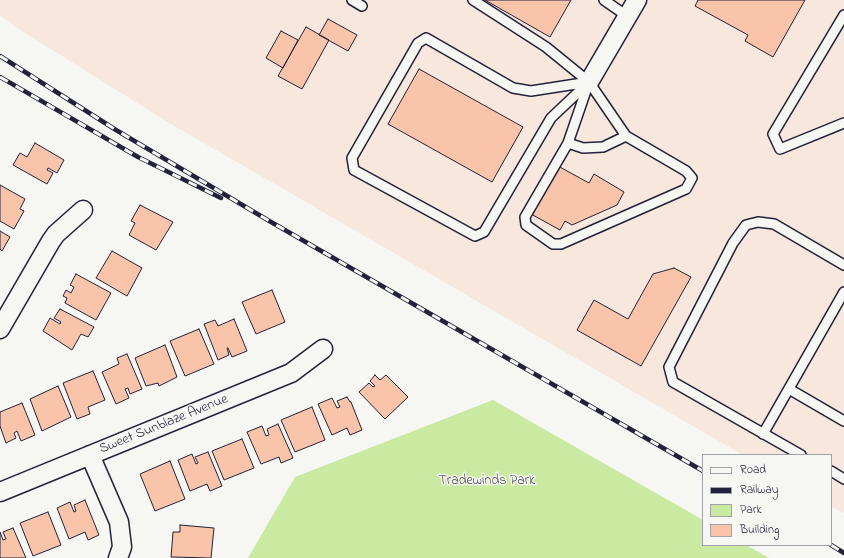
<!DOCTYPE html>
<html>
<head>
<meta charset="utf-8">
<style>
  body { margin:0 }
  #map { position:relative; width:844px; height:558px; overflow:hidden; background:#f6f6f2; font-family:"Indie Flower",sans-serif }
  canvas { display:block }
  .legend { position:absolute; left:702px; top:454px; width:130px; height:92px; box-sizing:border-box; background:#f6f6f2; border:1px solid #a1a1a9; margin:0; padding:5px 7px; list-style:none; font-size:12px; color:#22223b }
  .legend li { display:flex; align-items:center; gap:8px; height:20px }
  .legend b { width:20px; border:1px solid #a1a1a9 }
</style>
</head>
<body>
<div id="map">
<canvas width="844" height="558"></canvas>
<ul class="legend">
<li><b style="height:5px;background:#f6f6f2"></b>Road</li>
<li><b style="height:5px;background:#22223b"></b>Railway</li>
<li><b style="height:11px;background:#cae9a1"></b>Park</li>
<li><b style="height:11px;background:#f9c4aa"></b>Building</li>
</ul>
</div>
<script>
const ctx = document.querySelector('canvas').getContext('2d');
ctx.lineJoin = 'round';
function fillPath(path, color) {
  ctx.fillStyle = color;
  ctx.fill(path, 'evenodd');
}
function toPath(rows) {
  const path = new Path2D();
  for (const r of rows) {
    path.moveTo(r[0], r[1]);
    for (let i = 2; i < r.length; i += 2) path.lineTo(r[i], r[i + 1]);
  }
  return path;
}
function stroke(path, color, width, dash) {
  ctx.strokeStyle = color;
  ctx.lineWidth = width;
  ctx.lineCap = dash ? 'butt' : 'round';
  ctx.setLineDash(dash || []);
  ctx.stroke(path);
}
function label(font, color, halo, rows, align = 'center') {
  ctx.font = font + ' "Indie Flower",sans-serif';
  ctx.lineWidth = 3;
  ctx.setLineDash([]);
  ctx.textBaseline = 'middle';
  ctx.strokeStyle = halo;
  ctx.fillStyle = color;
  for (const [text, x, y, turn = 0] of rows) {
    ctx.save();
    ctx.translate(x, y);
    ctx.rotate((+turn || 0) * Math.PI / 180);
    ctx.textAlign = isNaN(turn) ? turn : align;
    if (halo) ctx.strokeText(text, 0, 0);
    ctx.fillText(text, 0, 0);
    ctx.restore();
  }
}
const built = toPath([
  [0,0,844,0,844,513,831,506,831,455,743,455,166,121,14,26,0,15]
]);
const green = toPath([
  [493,400,703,520,703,545,746,545,769,558,248,558,295,477]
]);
const building = toPath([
  [485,0,571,0,550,37,485,0],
  [698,0,805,0,773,57,745,41,748,35,695,6,698,0],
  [328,19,357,35,348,51,319,35,328,19],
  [306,27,329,40,302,89,278,76,306,27],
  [281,31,298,40,283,68,266,58,281,31],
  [419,69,523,127,492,182,388,124,419,69],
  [35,143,64,160,57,173,48,168,47,170,53,173,47,184,13,165,20,153,27,157,35,143],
  [558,166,589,183,594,174,624,192,617,205,572,225,565,221,560,230,531,214,558,166],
  [0,185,25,199,20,209,24,211,14,229,0,221,0,185],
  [140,205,173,222,156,250,129,235,135,223,131,221,140,205],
  [0,231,10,237,2,251,0,249,0,231],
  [112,251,142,268,127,296,96,278,112,251],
  [674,268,691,277,641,366,577,330,594,300,628,319,653,274,674,268],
  [76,274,111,293,96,320,65,303,67,298,63,296,66,290,71,293,74,287,70,285,76,274],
  [272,290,285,322,256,334,242,302,272,290],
  [60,309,94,327,88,337,81,334,72,350,43,331,50,318,60,324,61,322,54,318,60,309],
  [234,319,247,351,232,357,228,348,227,348,229,355,218,360,204,324,215,320,218,326,234,319],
  [199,329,214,364,185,376,170,341,199,329],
  [165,345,177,377,159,386,158,383,146,386,135,358,165,345],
  [127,354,142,389,130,394,128,388,125,389,129,398,116,404,102,372,119,364,117,358,127,354],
  [93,371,105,400,88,407,90,414,77,419,63,383,93,371],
  [375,375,380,380,386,375,408,397,385,419,359,392,369,383,373,387,375,386,370,381,375,375],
  [58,386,71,417,42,431,30,399,58,386],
  [347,397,350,402,351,402,362,430,350,435,347,428,332,435,318,404,332,398,337,408,340,407,337,401,347,397],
  [22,403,35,435,21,441,17,431,14,433,16,438,6,443,0,426,0,412,22,403],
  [312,407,325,440,295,452,281,420,312,407],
  [278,424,293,458,281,463,279,457,261,464,247,432,262,426,266,436,269,435,267,429,278,424],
  [242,439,254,468,224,480,212,451,242,439],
  [208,452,222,486,210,491,207,484,190,491,178,460,192,454,196,464,198,463,195,457,208,452],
  [170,461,185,499,155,511,140,474,170,461],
  [85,500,99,535,88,540,85,532,69,539,57,508,70,502,74,512,76,511,74,505,85,500],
  [48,512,61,545,33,556,20,523,48,512],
  [180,525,214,528,211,558,171,557,173,532,180,532,180,525],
  [13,528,26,558,0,558,0,532,3,540,6,539,3,532,13,528]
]);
const lane = toPath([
  [352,0,362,6],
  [473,0,546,47,589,82],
  [604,0,627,16],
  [844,15,773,134,780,149,844,123],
  [426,38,513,88,531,91,589,82,551,118,484,232,475,236,354,170,352,158,418,43,426,38],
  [568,143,583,148,603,147,626,136,589,82,568,143,525,217,526,225,553,244,561,244,686,189,692,178,686,171,626,136],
  [789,389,844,421],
  [763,434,844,292],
  [801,455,673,382,669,367,733,243,746,225,758,222,774,224,844,265],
  [831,471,844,479]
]);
const street = toPath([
  [589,82,637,0],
  [0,329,51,241,56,234,83,210],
  [90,455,119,522,122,547,118,558],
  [0,492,291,373,323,349]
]);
const rail = toPath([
  [0,56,116,130,271,222,703,471],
  [0,77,138,157,221,198],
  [831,545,844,553]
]);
const streetNames = [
  ["Sweet Sunblaze Avenue",164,425,-22]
];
const parkNames = [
  ["Tradewinds Park",487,482]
];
fillPath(built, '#f7e7dc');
fillPath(green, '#cae9a1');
fillPath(building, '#f9c4aa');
stroke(building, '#22223b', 1);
stroke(lane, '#22223b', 12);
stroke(street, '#22223b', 21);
stroke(lane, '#f6f6f2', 9);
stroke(street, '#f6f6f2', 18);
stroke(rail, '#22223b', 4.5);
stroke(rail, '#f6f6f2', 3, [9]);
label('14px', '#22223b', '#f6f6f2', streetNames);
label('14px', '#4c5454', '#f6f6f2', parkNames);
</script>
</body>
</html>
